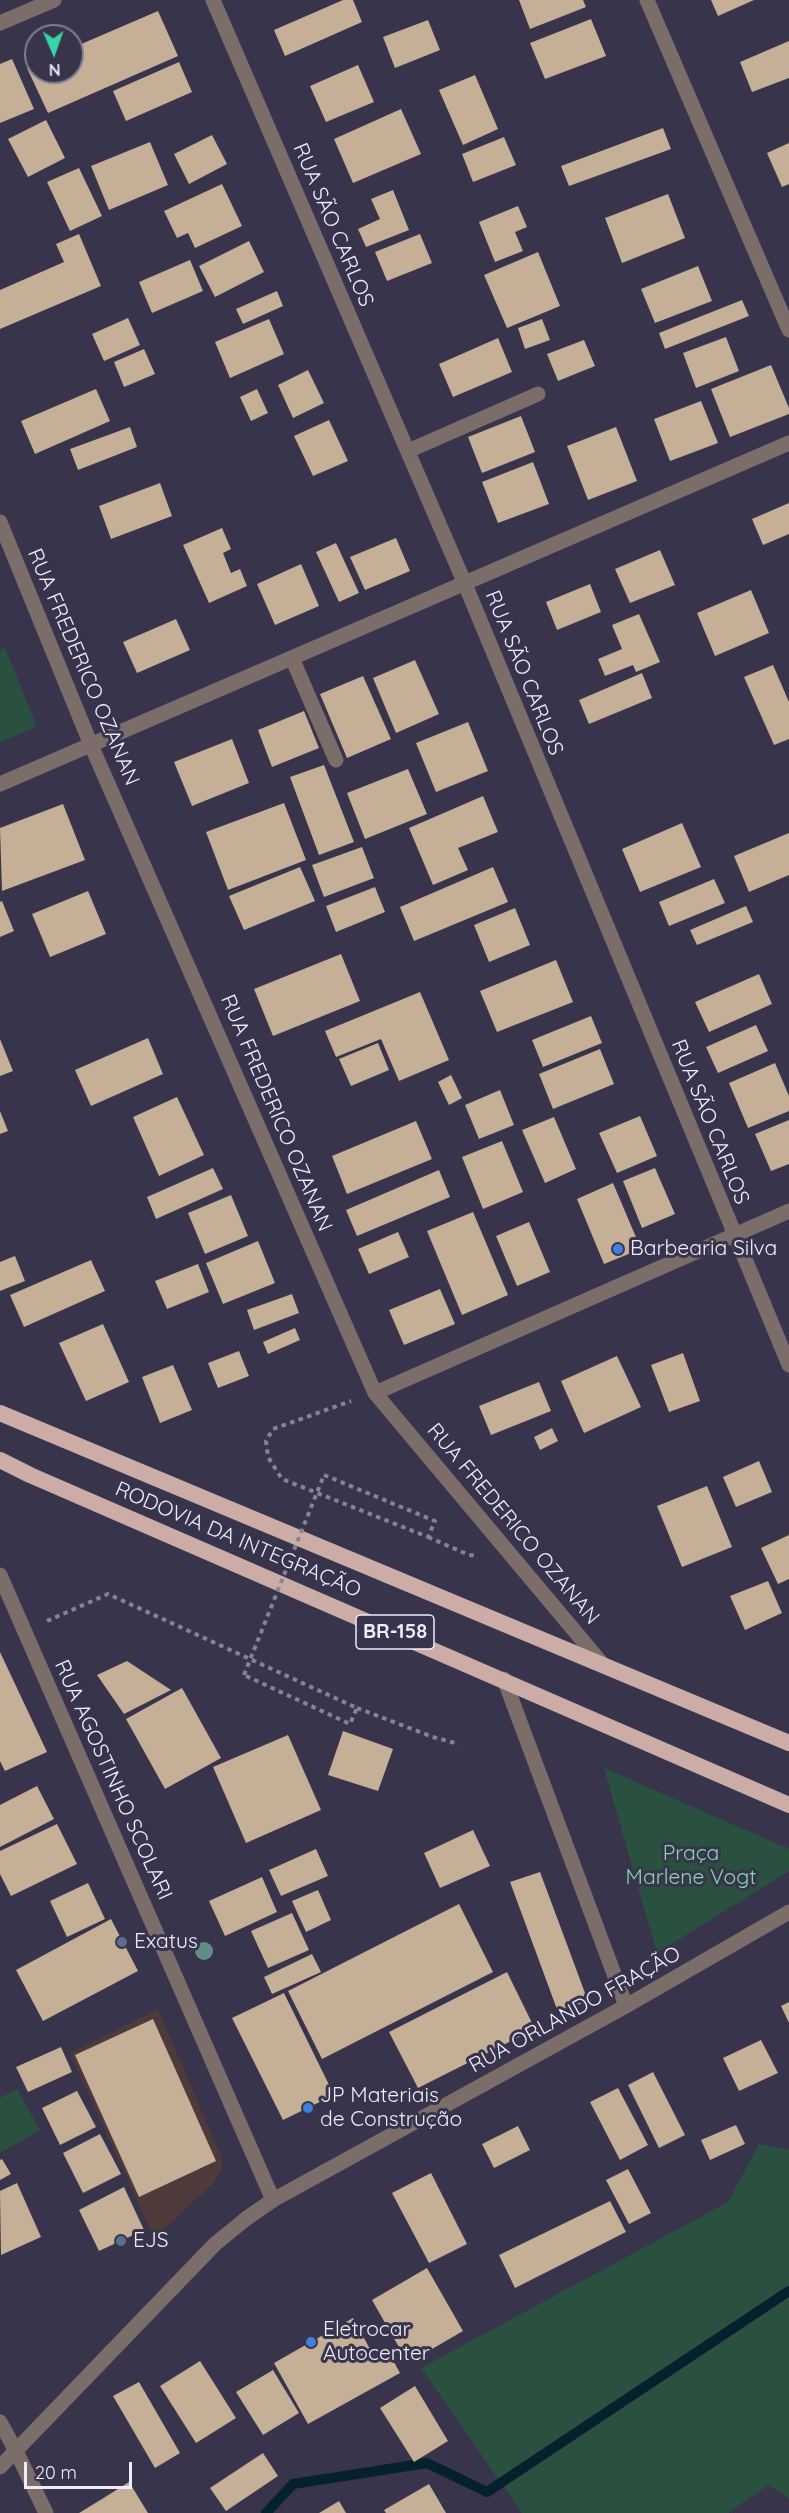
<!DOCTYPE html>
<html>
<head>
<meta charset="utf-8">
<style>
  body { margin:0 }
  #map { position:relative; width:789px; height:2513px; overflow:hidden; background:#37344c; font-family:Quicksand,sans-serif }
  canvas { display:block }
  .north { position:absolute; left:24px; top:24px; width:60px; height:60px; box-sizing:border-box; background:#37344c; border:2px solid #807e92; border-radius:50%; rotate:178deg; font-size:16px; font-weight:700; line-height:24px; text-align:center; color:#eeecfc }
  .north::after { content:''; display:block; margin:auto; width:21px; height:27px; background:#37d4a6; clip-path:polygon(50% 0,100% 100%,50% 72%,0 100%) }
  .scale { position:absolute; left:24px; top:2462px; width:108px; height:27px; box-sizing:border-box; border:3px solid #eeecfc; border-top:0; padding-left:8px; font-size:18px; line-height:21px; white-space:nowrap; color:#eeecfc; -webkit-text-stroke:4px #37344c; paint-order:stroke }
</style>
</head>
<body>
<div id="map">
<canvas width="789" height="2513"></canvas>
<div class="north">N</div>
<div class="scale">20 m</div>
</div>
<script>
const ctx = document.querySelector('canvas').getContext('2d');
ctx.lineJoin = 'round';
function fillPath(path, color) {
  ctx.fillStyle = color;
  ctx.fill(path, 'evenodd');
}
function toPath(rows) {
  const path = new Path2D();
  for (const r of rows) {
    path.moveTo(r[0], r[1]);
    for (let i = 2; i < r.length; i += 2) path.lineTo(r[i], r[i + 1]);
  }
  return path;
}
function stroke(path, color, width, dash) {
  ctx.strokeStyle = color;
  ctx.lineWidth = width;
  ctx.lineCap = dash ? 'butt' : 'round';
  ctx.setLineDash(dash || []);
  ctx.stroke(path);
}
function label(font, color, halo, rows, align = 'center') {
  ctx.font = font + ' Quicksand,sans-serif';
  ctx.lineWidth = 6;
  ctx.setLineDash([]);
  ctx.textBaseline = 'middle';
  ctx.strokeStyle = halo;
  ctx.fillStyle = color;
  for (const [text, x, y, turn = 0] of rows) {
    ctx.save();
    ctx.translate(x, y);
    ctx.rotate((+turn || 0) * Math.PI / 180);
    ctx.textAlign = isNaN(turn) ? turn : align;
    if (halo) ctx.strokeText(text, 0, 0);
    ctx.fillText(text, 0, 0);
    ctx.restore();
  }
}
const commercial = toPath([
  [158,2009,222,2158,222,2171,212,2185,154,2238,70,2053]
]);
const green = toPath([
  [5,648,37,727,0,742,0,650],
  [604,1768,789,1849,789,1871,657,1953],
  [17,2089,40,2130,0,2153,0,2098],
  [759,2144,789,2150,789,2498,768,2485,728,2513,522,2513,421,2368,728,2202]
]);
const stream = toPath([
  [266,2513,293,2484,427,2463,487,2492,789,2291]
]);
const building = toPath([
  [343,0,353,0,362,22,285,56,274,30],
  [519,0,583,0,586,7,530,29],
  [711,0,754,0,718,16],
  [158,11,178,56,48,113,27,68,36,64,36,72,72,72,72,48],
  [591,19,606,56,545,79,530,43],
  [428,20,440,50,395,68,383,37],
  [789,41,789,78,752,92,740,62],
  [12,59,34,109,0,123,0,64],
  [179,62,192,92,126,121,113,91],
  [358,65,374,102,326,122,310,86],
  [475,75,498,129,463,145,439,90],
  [401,109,421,154,353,183,334,139],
  [46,120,65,158,28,177,8,139],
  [663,128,671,149,569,186,561,166],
  [212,135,227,164,189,184,174,154],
  [504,137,516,165,473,182,462,154],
  [150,142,168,185,109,210,91,166],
  [789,143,789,184,782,187,767,153],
  [79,168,102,216,70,231,47,182],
  [222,184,242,226,195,248,188,233,177,238,164,211],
  [393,190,409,230,366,247,358,229,380,219,371,199],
  [668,194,685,238,622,263,605,218],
  [518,206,527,227,515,232,523,251,495,262,479,222],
  [79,234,101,286,0,329,0,290,64,262,56,244],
  [420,234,432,263,387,281,375,252],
  [249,241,264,272,215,297,199,266],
  [538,252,560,306,507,328,484,275],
  [190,260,203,291,152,313,139,282],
  [698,266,712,301,655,323,641,289],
  [277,291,283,306,243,324,236,309],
  [742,300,749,316,665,349,659,333],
  [128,318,140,345,104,361,92,334],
  [269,319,284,354,230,378,215,342],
  [542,319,550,340,525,349,518,328],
  [726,337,739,371,696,388,683,353],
  [498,338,512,372,453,397,439,364],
  [584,340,595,366,558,381,547,354],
  [144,349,155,374,124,387,114,362],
  [771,365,789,408,789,414,730,437,711,389],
  [308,370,324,403,293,418,278,385],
  [96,389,110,421,35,454,21,421],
  [257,389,268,413,251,421,240,397],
  [701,401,718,443,670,461,654,419],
  [521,416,535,452,482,473,468,437],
  [329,420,348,461,313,476,294,436],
  [130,427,137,447,78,470,70,449],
  [616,427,637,481,588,500,567,446],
  [533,462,549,504,498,523,482,482],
  [160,483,172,516,111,539,99,506],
  [789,503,789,534,763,545,752,519],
  [222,528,231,549,223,553,231,573,240,569,247,586,209,603,183,545],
  [396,538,410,571,365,590,350,557],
  [336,543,359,593,339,602,316,552],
  [660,550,675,585,630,603,615,569],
  [301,564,319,606,275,625,257,584],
  [590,584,601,612,557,630,546,602],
  [751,590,769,633,715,656,697,613],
  [639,614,660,662,636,672,633,665,605,676,598,659,622,649,612,625],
  [176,619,190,650,137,673,123,642],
  [415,660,439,714,396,733,373,678],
  [773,665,789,702,789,739,774,745,744,677],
  [642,673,652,698,589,724,579,700],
  [363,676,391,739,347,758,320,694],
  [304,711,319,748,272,767,258,730],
  [468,722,488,771,436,792,416,743],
  [232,739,249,783,192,806,174,762],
  [324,765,354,842,319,855,290,777],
  [408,769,427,814,365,839,347,793],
  [483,796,498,832,458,848,468,870,433,885,409,828],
  [284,803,306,860,228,890,206,832],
  [63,804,85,860,2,891,0,828],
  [682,823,701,867,640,892,622,849],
  [789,833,789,875,749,892,734,856],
  [362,847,374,878,324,897,312,865],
  [300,867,315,901,244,930,229,896],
  [493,867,508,902,414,941,400,907],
  [714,879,725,903,669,926,659,902],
  [375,887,385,912,336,932,326,906],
  [88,891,106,934,50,957,32,914],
  [2,901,14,931,0,937,0,902],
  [746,906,753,922,697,945,690,930],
  [515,908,530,945,489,962,474,925],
  [341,954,360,1001,273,1036,254,989],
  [556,960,573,1002,497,1032,480,991],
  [759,974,772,1004,709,1032,695,1002],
  [420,992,449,1060,399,1081,381,1039,336,1057,325,1031],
  [591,1016,602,1043,543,1067,532,1040],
  [756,1025,768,1051,718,1073,706,1047],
  [148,1038,163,1074,91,1106,75,1070],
  [0,1039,13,1071,0,1076],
  [378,1043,389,1070,351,1086,339,1059],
  [600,1049,614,1084,553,1109,539,1074],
  [775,1063,789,1096,789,1111,748,1128,729,1083],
  [451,1075,462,1098,449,1105,438,1082],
  [500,1090,514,1125,479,1139,465,1105],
  [177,1097,204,1155,159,1176,133,1117],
  [0,1111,8,1131,0,1134],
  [640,1116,657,1156,617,1173,599,1133],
  [554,1117,576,1169,545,1183,522,1130],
  [789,1120,789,1164,771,1171,755,1134],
  [416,1121,432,1159,347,1194,332,1156],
  [502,1141,523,1192,483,1209,462,1157],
  [213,1168,223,1189,156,1219,147,1197],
  [655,1168,675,1214,642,1228,623,1181],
  [439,1170,450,1197,357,1236,346,1210],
  [613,1183,641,1249,604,1264,577,1199],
  [231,1195,248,1236,205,1254,188,1213],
  [473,1212,508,1295,462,1315,427,1231],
  [529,1222,550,1272,517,1286,496,1236],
  [398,1232,409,1257,369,1274,358,1249],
  [258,1241,275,1283,223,1304,206,1263],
  [15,1256,25,1281,0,1291,0,1262],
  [91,1260,105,1291,24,1327,10,1295],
  [198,1264,209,1292,167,1309,155,1281],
  [440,1289,455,1324,404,1345,389,1310],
  [292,1294,299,1313,254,1330,247,1310],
  [103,1324,129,1382,86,1401,59,1343],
  [295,1328,300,1340,268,1354,263,1342],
  [239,1351,249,1376,218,1388,208,1363],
  [683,1353,700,1401,669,1412,651,1365],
  [617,1356,641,1407,584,1433,561,1381],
  [173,1365,192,1410,160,1423,142,1377],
  [539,1382,551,1411,491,1435,479,1406],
  [552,1428,558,1441,540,1450,534,1437],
  [759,1461,772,1492,736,1507,723,1477],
  [707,1486,732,1547,682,1567,657,1506],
  [789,1535,789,1579,778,1584,761,1548],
  [768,1581,782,1613,745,1630,730,1596],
  [0,1652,47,1752,5,1771,0,1761],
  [127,1661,171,1690,124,1714,97,1675],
  [182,1688,221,1758,165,1789,126,1719],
  [343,1731,393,1749,378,1791,328,1775],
  [288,1735,321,1810,246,1843,213,1767],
  [37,1786,54,1819,0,1847,0,1805],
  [57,1824,77,1864,11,1896,0,1874,0,1851],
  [473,1830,490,1866,440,1888,424,1853],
  [316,1849,328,1876,281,1896,269,1870],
  [540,1872,588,2001,558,2012,510,1882],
  [262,1877,277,1912,225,1936,209,1901],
  [88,1883,105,1919,67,1937,50,1901],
  [318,1890,331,1920,306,1932,292,1901],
  [459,1904,493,1972,322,2059,288,1991],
  [292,1913,309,1950,268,1968,251,1931],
  [111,1919,138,1971,43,2021,16,1970],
  [312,1954,321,1972,272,1994,264,1977],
  [507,1972,535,2029,418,2088,389,2032],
  [284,1993,334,2095,283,2120,232,2018],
  [789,2002,789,2023,781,2006],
  [153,2019,216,2161,139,2197,75,2055],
  [761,2040,778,2073,739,2091,723,2058],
  [61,2047,72,2072,28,2092,16,2067],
  [653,2072,685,2135,659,2148,628,2085],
  [618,2088,648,2145,620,2160,590,2102],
  [77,2091,96,2127,60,2145,42,2108],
  [736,2125,745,2144,710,2160,701,2140],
  [518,2126,530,2150,494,2168,482,2144],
  [100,2134,121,2174,83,2193,63,2153],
  [2,2159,11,2174,0,2180,0,2160],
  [628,2169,651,2213,629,2224,606,2180],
  [431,2173,467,2244,429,2263,392,2193],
  [17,2183,41,2237,1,2255,0,2191],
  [124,2187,144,2230,99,2251,79,2210],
  [610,2201,626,2232,515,2288,499,2255],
  [427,2268,463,2331,408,2363,372,2300],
  [353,2318,376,2360,389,2353,400,2373,308,2424,274,2363],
  [200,2361,236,2418,196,2443,160,2386],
  [273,2370,299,2413,263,2435,236,2392],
  [139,2382,180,2453,155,2468,113,2396],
  [415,2386,448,2441,414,2462,380,2408],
  [263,2453,278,2476,226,2511,210,2488],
  [129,2482,148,2513,79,2513,102,2499],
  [429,2484,446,2513,386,2513,384,2510],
  [339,2501,346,2513,319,2513]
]);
const path = toPath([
  [324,1475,435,1521,428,1537,282,1479,268,1457,266,1441,273,1429,351,1401],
  [428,1537,469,1555,478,1556],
  [47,1621,108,1594,357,1708,350,1724,244,1675],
  [357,1708,433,1737,459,1744]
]);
const service = toPath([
  [408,451,538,394],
  [292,658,336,760]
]);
const minor = toPath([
  [213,0,465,584,789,1365],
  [647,0,789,330],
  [0,23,54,0],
  [0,522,91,745,375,1393,604,1666],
  [0,784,789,443],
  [375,1393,789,1211],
  [504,1679,626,2006],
  [16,2451,46,2513]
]);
const tertiary = toPath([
  [0,1575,273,2200],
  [0,2422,16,2451],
  [0,2467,215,2244,247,2218,273,2200,626,2006,789,1912]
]);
const trunk = toPath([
  [0,1413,789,1743],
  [0,1460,30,1475,789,1805]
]);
const pathBridge = toPath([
  [244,1675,324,1475]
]);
const trees = [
  [204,1951]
];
const markers = [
  [618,1249,6,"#3f7fe0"],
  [122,1942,6,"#5c6f8a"],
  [308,2108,6,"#3f7fe0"],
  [121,2241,6,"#5c6f8a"],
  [311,2342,6,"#3f7fe0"]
];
const shields = [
  [395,1632,78]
];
const shieldNames = [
  ["BR-158",395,1632]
];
const streetNames = [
  ["RUA SÃO CARLOS",333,225,67],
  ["RUA FREDERICO OZANAN",83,667,67],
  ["RUA SÃO CARLOS",524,673,68],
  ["RUA FREDERICO OZANAN",276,1113,67],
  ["RUA SÃO CARLOS",710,1122,68],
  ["RUA FREDERICO OZANAN",513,1524,50],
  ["RODOVIA DA INTEGRAÇÃO",238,1540,23],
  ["RUA AGOSTINHO SCOLARI",113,1780,66],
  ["RUA ORLANDO FRAÇÃO",575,2010,-29]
];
const poiNames = [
  ["Barbearia Silva",630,1249],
  ["Exatus",134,1942],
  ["JP Materiais",320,2096],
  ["de Construção",320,2120],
  ["EJS",133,2241],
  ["Eletrocar",323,2330],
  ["Autocenter",323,2354]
];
const parkNames = [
  ["Praça",691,1854],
  ["Marlene Vogt",691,1878]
];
fillPath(commercial, '#4e393b');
fillPath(green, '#2a513f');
stroke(stream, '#05212d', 10);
fillPath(building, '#c5af97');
stroke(path, '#868398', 4, [4.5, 4.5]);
stroke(service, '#7c6d6a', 15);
stroke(minor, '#7c6d6a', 15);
stroke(tertiary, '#7c6d6a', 15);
stroke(trunk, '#ccaca6', 16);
stroke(pathBridge, '#868398', 4, [4.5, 4.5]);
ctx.fillStyle = '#618e84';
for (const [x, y] of trees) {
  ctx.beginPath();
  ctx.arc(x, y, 9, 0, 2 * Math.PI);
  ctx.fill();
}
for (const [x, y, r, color] of markers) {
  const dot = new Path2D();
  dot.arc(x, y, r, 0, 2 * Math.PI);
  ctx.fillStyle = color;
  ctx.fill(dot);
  stroke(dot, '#37344c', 2);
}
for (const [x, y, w] of shields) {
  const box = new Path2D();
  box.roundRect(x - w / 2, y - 17, w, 34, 4.5);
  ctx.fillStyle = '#37344c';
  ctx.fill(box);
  stroke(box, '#eeecfc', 1.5);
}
label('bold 20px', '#eeecfc', null, shieldNames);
label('21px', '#eeecfc', '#37344c', streetNames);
label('21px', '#eeecfc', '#37344c', poiNames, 'left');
label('21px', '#84d7b1', '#37344c', parkNames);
</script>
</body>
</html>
